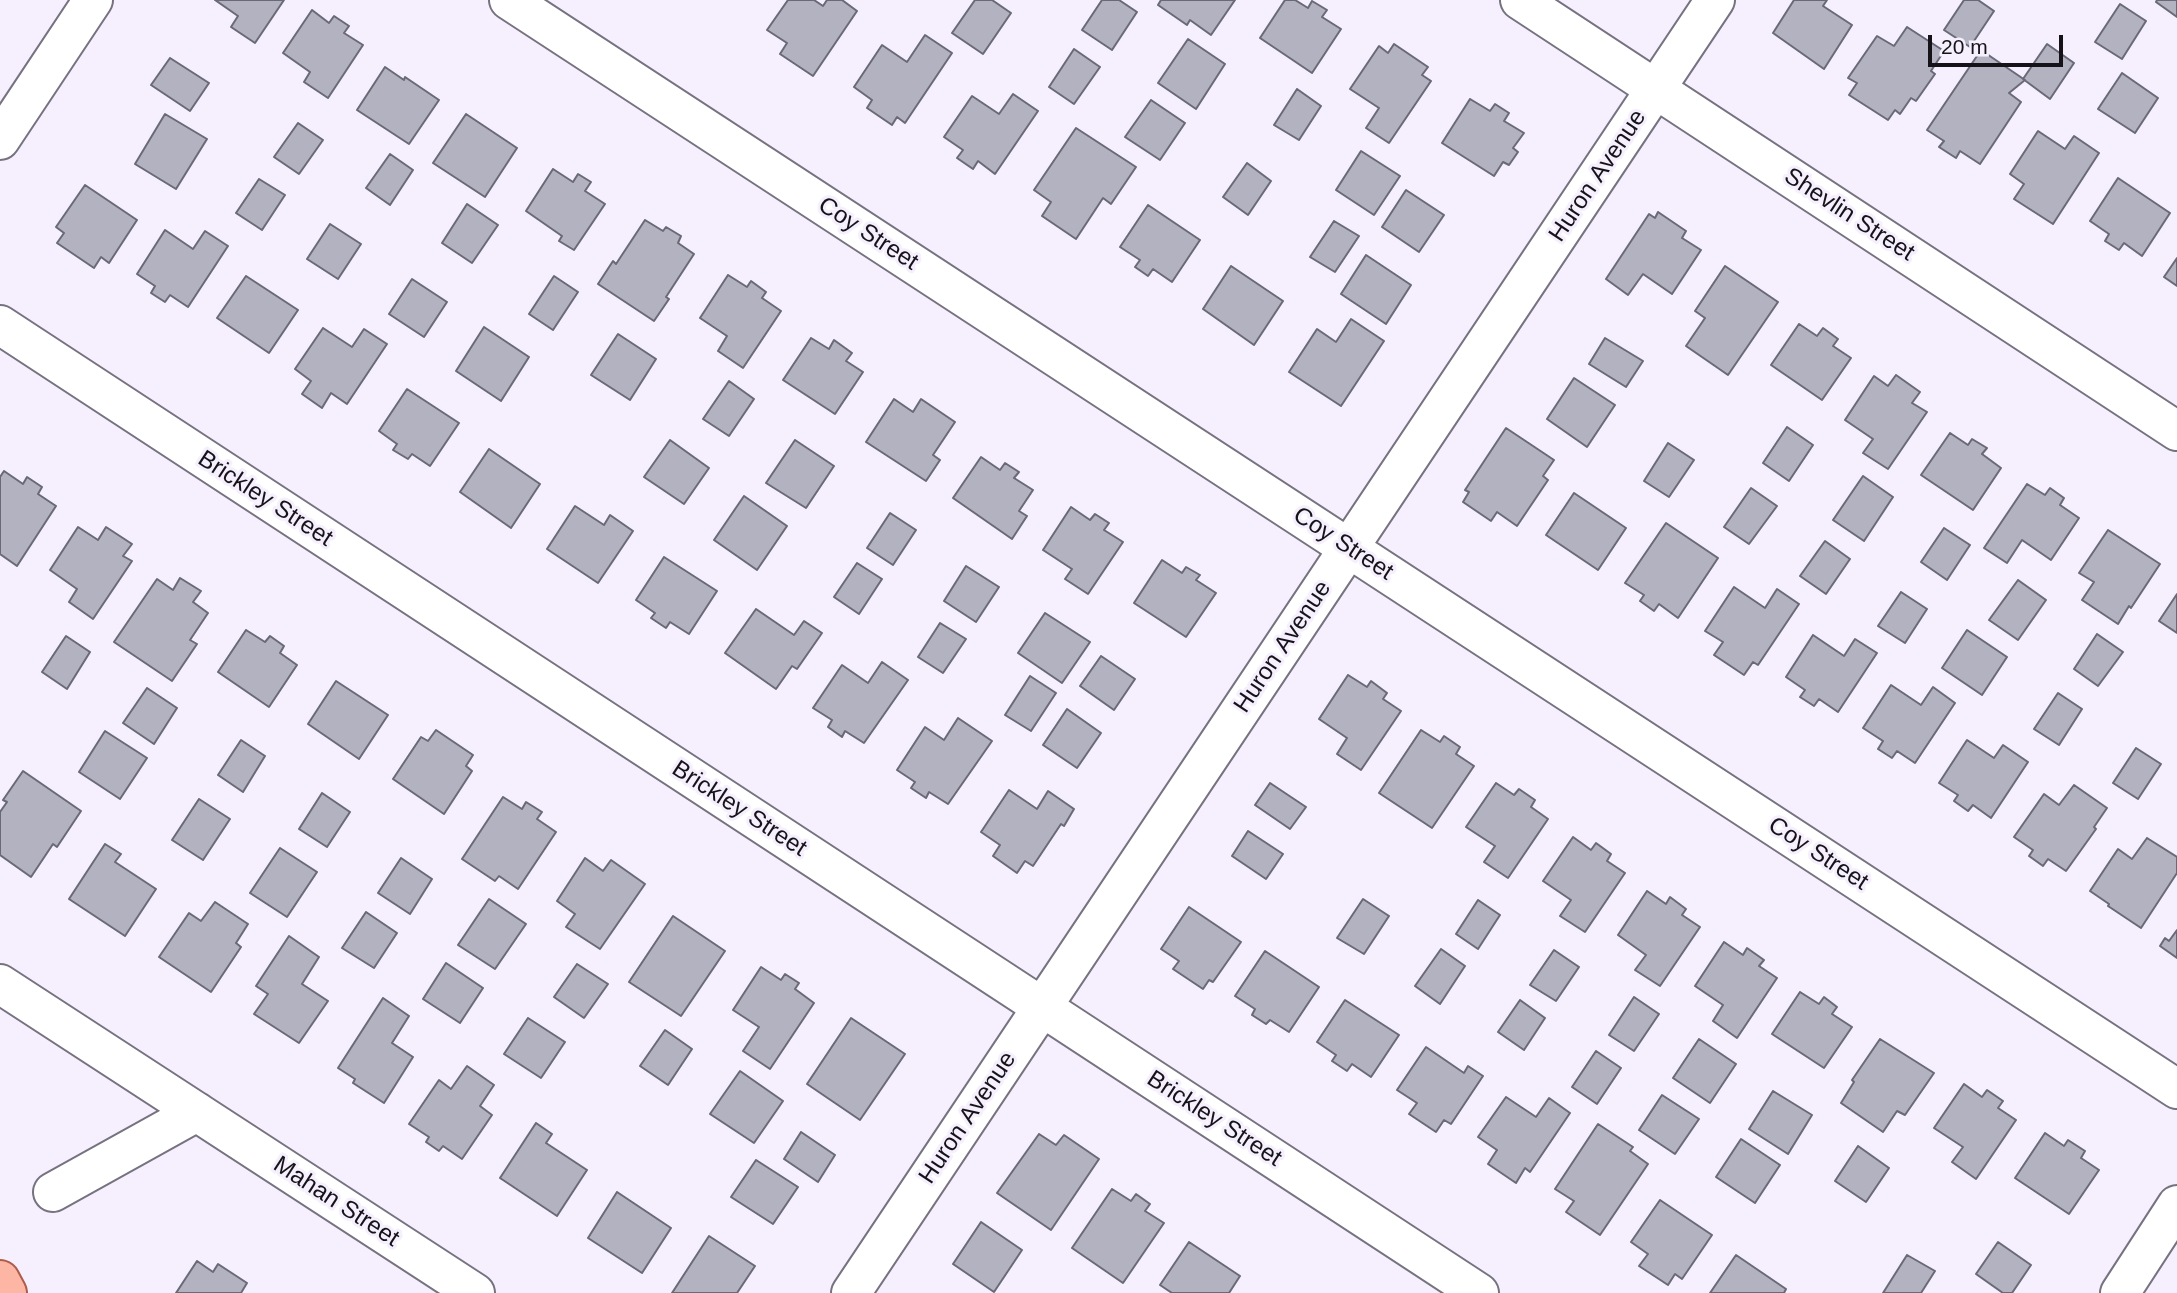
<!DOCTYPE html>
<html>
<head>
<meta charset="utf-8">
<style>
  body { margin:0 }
  #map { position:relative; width:2177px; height:1293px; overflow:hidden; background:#f5effe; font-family:Helvetica,sans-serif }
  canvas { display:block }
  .scale { position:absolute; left:1928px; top:35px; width:135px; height:32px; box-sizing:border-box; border:4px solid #151318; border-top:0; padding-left:9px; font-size:21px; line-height:24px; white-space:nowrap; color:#151318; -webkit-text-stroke:5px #f5effe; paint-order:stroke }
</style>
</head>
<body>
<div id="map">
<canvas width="2177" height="1293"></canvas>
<div class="scale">20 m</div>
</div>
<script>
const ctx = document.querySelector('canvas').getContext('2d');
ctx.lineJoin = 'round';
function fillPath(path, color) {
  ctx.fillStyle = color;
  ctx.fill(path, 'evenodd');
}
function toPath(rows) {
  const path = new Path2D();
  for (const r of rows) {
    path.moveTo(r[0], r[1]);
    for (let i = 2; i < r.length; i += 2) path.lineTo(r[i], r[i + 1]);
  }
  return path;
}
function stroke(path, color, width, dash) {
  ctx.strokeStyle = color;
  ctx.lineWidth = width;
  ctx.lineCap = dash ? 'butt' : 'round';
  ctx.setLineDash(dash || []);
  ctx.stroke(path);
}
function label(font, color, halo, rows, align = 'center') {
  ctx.font = font + ' Helvetica,sans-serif';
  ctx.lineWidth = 6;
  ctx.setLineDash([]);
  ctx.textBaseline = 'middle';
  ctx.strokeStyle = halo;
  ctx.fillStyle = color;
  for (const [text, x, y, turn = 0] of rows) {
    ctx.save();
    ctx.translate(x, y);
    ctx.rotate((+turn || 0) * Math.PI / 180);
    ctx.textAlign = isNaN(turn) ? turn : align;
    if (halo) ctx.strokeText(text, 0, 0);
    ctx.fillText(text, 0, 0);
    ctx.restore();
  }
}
const building = toPath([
  [215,0,284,0,255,43,231,27,238,16,215,0],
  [788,0,814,0,823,6,827,0,842,0,857,11,813,76,780,54,787,43,767,30,788,0],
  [975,0,992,0,1011,13,983,54,952,33,975,0],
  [1102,0,1119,0,1137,12,1112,50,1082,30,1102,0],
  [1161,0,1235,0,1211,35,1190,20,1187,25,1158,5,1161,0],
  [1285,0,1295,0,1308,8,1312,1,1327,10,1322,17,1341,29,1312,73,1260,38,1285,0],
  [1794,0,1827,0,1823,6,1852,25,1824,69,1773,33,1794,0],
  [1964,0,1978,0,1994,11,1970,47,1944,30,1964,0],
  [2157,0,2177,0,2177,17,2156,2,2157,0],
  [2120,4,2146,21,2122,59,2095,42,2120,4],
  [312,10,329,23,334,16,349,26,344,33,363,45,328,98,304,82,310,72,283,53,312,10],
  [1907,27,1944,51,1931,71,1935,74,1916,101,1911,98,1900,114,1895,110,1888,120,1849,95,1857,83,1848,78,1877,36,1894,46,1907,27],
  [925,35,952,53,905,123,897,117,892,125,867,108,872,100,854,87,882,45,907,62,925,35],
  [1188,39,1225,64,1196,109,1158,83,1188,39],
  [1394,44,1428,67,1422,75,1431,81,1389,143,1366,128,1379,108,1350,89,1379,46,1388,53,1394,44],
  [2047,44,2074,63,2050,99,2023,79,2047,44],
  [1074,49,1100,67,1074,104,1049,87,1074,49],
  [1981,50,2025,80,2009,93,2021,102,1980,164,1960,151,1956,158,1939,147,1944,141,1927,130,1981,50],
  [170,58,209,83,190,111,151,85,170,58],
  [385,67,404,80,405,77,439,100,409,144,357,110,385,67],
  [2122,73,2158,98,2135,133,2098,109,2122,73],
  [1297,89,1321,106,1299,140,1274,125,1297,89],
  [1013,94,1038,111,995,174,978,161,973,169,957,158,963,150,944,137,972,96,999,114,1013,94],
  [1470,99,1490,111,1495,104,1509,113,1504,121,1524,133,1513,148,1518,152,1509,165,1503,162,1494,176,1442,143,1470,99],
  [1151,100,1185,123,1160,160,1125,137,1151,100],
  [165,114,207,139,176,189,135,164,165,114],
  [466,114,517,148,485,197,433,163,466,114],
  [298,123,323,140,299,174,274,157,298,123],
  [1076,128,1136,167,1111,204,1103,198,1076,239,1042,216,1051,202,1034,190,1076,128],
  [2038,131,2065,149,2074,136,2099,153,2053,224,2014,199,2024,184,2010,174,2038,131],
  [1361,151,1400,176,1374,215,1336,190,1361,151],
  [390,154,413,170,390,205,366,188,390,154],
  [1247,163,1271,181,1248,215,1223,197,1247,163],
  [553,169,573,182,578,174,591,182,585,191,605,204,574,250,559,241,562,236,526,211,553,169],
  [2118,178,2170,213,2142,256,2124,243,2119,250,2105,241,2109,234,2090,221,2118,178],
  [259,179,285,195,262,230,236,213,259,179],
  [85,185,137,220,109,263,101,257,94,268,57,243,64,233,56,227,85,185],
  [1406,190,1444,215,1419,252,1382,227,1406,190],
  [467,204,498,225,472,263,442,243,467,204],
  [1148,205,1200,240,1172,282,1153,269,1148,276,1135,267,1140,260,1120,247,1148,205],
  [1658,212,1686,231,1682,238,1701,250,1672,294,1643,274,1628,295,1606,279,1649,214,1655,218,1658,212],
  [645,220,663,231,666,227,681,236,678,243,694,254,666,297,669,299,654,321,598,284,613,261,616,264,645,220],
  [1334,221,1359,236,1335,272,1310,257,1334,221],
  [330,224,361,244,338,279,307,259,330,224],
  [165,230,193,249,205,231,228,246,188,307,170,295,165,302,151,293,155,286,137,274,165,230],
  [1366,255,1411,285,1386,324,1341,294,1366,255],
  [2177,258,2177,286,2164,277,2177,258],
  [1231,266,1283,301,1254,345,1203,309,1231,266],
  [1725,266,1778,302,1728,375,1686,346,1705,318,1695,311,1725,266],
  [728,275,747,287,751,281,766,292,762,298,781,311,743,368,718,351,727,336,700,318,728,275],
  [246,276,298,310,269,353,217,318,246,276],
  [554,276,578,292,553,330,529,314,554,276],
  [412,279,447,302,424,337,389,314,412,279],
  [1351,319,1384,341,1341,406,1289,372,1317,329,1336,342,1351,319],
  [1799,324,1817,336,1823,328,1838,339,1833,346,1851,358,1822,400,1771,365,1799,324],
  [484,327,529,357,501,401,456,371,484,327],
  [323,328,352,347,364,329,387,344,347,404,331,393,322,408,302,394,311,381,295,369,323,328],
  [618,334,656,359,630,400,591,375,618,334],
  [811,338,829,349,834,340,852,353,846,361,863,372,835,414,783,380,811,338],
  [1605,338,1643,361,1626,387,1589,364,1605,338],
  [1896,375,1920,392,1912,403,1927,412,1888,469,1863,453,1873,439,1845,420,1874,376,1888,386,1896,375],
  [1574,378,1615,405,1587,447,1547,419,1574,378],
  [729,381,754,399,729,436,703,419,729,381],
  [407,389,459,423,430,466,412,454,408,459,393,450,397,444,379,431,407,389],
  [894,399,913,412,921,399,955,422,933,455,940,460,926,481,866,442,894,399],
  [1787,427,1813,445,1789,481,1763,463,1787,427],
  [1506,428,1554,460,1543,476,1548,480,1517,526,1497,512,1491,521,1463,502,1469,492,1465,490,1506,428],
  [1950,433,1968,445,1972,439,1987,448,1982,454,2001,468,1973,510,1921,475,1950,433],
  [670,440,709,468,684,504,644,477,670,440],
  [795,440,834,466,806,508,766,483,795,440],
  [1668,443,1694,460,1669,497,1644,481,1668,443],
  [489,449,540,484,511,528,460,492,489,449],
  [981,457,1000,470,1005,463,1019,472,1014,478,1033,490,1019,511,1027,516,1012,539,953,498,981,457],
  [4,471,23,484,27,477,42,487,38,494,56,506,17,566,0,554,0,477,4,471],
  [1863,476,1893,497,1864,541,1833,520,1863,476],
  [2027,484,2045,495,2050,488,2064,498,2060,505,2079,518,2051,560,2022,540,2007,563,1984,548,2027,484],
  [1751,488,1777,506,1749,544,1724,527,1751,488],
  [1574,493,1626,528,1598,570,1546,535,1574,493],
  [744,496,787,526,757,570,714,540,744,496],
  [575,506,604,525,610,515,633,531,598,583,547,549,575,506],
  [1071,507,1090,520,1095,514,1109,523,1104,530,1123,542,1088,594,1065,579,1072,569,1043,550,1071,507],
  [890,513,916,530,893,565,867,548,890,513],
  [1666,523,1718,558,1678,618,1659,604,1654,611,1640,601,1644,595,1625,583,1666,523],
  [78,527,98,540,106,527,132,544,123,556,132,561,93,619,69,602,77,589,50,570,78,527],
  [1944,528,1970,545,1947,580,1921,562,1944,528],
  [2108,530,2160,564,2131,608,2129,606,2118,624,2082,600,2094,582,2079,573,2108,530],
  [1825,541,1850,559,1826,594,1800,576,1825,541],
  [664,557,717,591,689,634,670,622,666,628,651,618,655,613,636,600,664,557],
  [1162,560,1182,573,1186,567,1200,575,1196,580,1216,593,1186,637,1134,603,1162,560],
  [857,563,882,579,859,614,834,597,857,563],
  [966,566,999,587,976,622,944,601,966,566],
  [180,578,201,591,193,602,208,613,190,640,197,644,172,681,114,642,157,579,173,590,180,578],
  [2018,580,2046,600,2018,640,1989,620,2018,580],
  [1734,587,1765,608,1777,589,1799,604,1758,665,1753,662,1744,675,1714,655,1723,642,1705,631,1734,587],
  [1901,592,1927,609,1905,643,1878,626,1901,592],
  [2177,594,2177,633,2159,621,2177,594],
  [756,609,794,635,804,621,822,633,797,669,792,666,776,689,725,653,756,609],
  [1045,613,1090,642,1062,683,1018,653,1045,613],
  [940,623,966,639,943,673,918,657,940,623],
  [246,630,265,642,270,636,284,646,280,653,297,665,269,707,218,672,246,630],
  [1967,630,2007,657,1982,695,1942,668,1967,630],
  [2097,634,2123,652,2098,686,2074,669,2097,634],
  [1813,635,1844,656,1855,639,1877,653,1838,712,1819,699,1814,706,1800,697,1805,690,1786,677,1813,635],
  [66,636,90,652,67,689,42,672,66,636],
  [1101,656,1135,679,1114,710,1080,686,1101,656],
  [882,662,908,680,864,743,845,731,842,737,828,727,832,720,813,708,842,665,868,683,882,662],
  [1348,675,1367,687,1371,681,1387,693,1383,699,1401,711,1361,770,1337,754,1347,738,1319,719,1348,675],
  [1030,676,1056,693,1031,731,1005,715,1030,676],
  [336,681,388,715,359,759,308,724,336,681],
  [1891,685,1921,705,1933,687,1955,703,1915,763,1897,751,1892,758,1878,749,1883,741,1863,728,1891,685],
  [147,688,177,708,154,744,123,723,147,688],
  [2058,693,2082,709,2059,745,2034,729,2058,693],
  [1067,709,1101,733,1077,768,1043,745,1067,709],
  [958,718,992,741,948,804,929,792,926,798,911,788,915,782,897,770,925,727,944,740,958,718],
  [436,730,473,755,466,766,472,771,444,814,393,779,421,737,428,741,436,730],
  [1421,730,1440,742,1444,736,1460,747,1456,754,1474,766,1432,828,1379,793,1421,730],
  [105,731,147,758,120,799,79,772,105,731],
  [241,740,265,756,243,792,218,775,241,740],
  [1967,740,1994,758,2003,745,2028,762,1991,818,1973,805,1968,811,1954,801,1958,795,1939,783,1967,740],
  [2136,748,2161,764,2138,799,2113,783,2136,748],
  [23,771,81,811,57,847,53,844,31,877,0,855,0,812,7,802,3,800,23,771],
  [1270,783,1306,807,1290,829,1255,805,1270,783],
  [1496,783,1514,795,1519,789,1535,800,1531,807,1548,819,1508,878,1484,862,1495,846,1466,827,1496,783],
  [2074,785,2107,808,2094,827,2096,829,2066,871,2048,859,2043,866,2029,856,2033,850,2014,837,2044,794,2059,805,2074,785],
  [1009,790,1037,809,1048,791,1074,809,1064,826,1061,824,1033,866,1025,861,1017,873,993,856,1000,845,981,832,1009,790],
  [322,793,350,812,327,847,299,829,322,793],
  [503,797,522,809,526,802,542,812,537,819,556,832,518,889,499,876,495,881,462,859,503,797],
  [199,799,230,819,203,860,172,840,199,799],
  [1248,831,1283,854,1266,879,1232,856,1248,831],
  [1573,837,1591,850,1596,843,1611,854,1607,861,1625,873,1585,932,1560,916,1571,900,1543,881,1573,837],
  [2147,838,2177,857,2177,873,2141,928,2108,906,2109,904,2090,891,2118,849,2132,859,2147,838],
  [105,844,121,854,115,862,156,889,125,936,69,899,105,844],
  [280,848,317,872,287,917,250,893,280,848],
  [401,858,432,879,410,914,378,893,401,858],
  [585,858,603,871,611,860,645,884,600,949,566,927,575,914,557,901,585,858],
  [1647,891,1666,904,1670,897,1686,909,1682,915,1700,927,1660,986,1635,970,1646,955,1618,935,1647,891],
  [489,899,526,924,495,969,458,945,489,899],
  [1363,899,1389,916,1364,954,1337,938,1363,899],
  [1478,900,1500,915,1478,949,1456,934,1478,900],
  [215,902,248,924,236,943,241,947,211,992,159,957,189,913,201,921,215,902],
  [1189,907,1241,942,1213,982,1209,980,1203,989,1173,969,1179,961,1161,949,1189,907],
  [366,912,397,933,374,968,342,948,366,912],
  [673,916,725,951,681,1016,629,982,673,916],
  [2177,930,2177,958,2160,946,2165,938,2169,941,2177,930],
  [289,936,319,957,302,984,328,1001,299,1043,254,1014,268,994,256,986,289,936],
  [1724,942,1743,955,1747,948,1764,960,1759,966,1777,978,1737,1038,1713,1021,1723,1005,1695,986,1724,942],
  [1441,949,1465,966,1440,1004,1415,986,1441,949],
  [1554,950,1579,967,1556,1001,1530,985,1554,950],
  [1265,951,1319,987,1289,1032,1270,1020,1266,1024,1252,1015,1255,1009,1235,996,1265,951],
  [446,963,483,988,460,1023,423,999,446,963],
  [577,964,608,984,584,1018,554,997,577,964],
  [761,967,781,980,785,974,799,983,795,989,814,1003,770,1069,743,1051,759,1027,733,1010,761,967],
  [1800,992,1819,1004,1824,997,1837,1007,1832,1014,1852,1027,1824,1068,1772,1034,1800,992],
  [1634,997,1659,1014,1634,1051,1609,1035,1634,997],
  [383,998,409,1016,392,1043,413,1057,384,1103,353,1083,355,1079,338,1068,383,998],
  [1345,1000,1399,1035,1371,1077,1352,1064,1347,1071,1332,1061,1336,1055,1317,1042,1345,1000],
  [1520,1000,1545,1018,1524,1050,1498,1032,1520,1000],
  [528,1018,565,1042,541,1078,504,1054,528,1018],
  [851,1018,905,1054,860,1120,807,1084,851,1018],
  [665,1030,692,1049,668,1085,640,1066,665,1030],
  [1699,1039,1736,1064,1710,1103,1673,1078,1699,1039],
  [1880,1039,1934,1073,1905,1115,1897,1111,1883,1132,1841,1103,1854,1082,1852,1080,1880,1039],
  [1426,1047,1464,1073,1468,1066,1483,1076,1451,1124,1444,1120,1436,1132,1409,1114,1417,1103,1397,1090,1426,1047],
  [1596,1051,1621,1068,1597,1104,1572,1087,1596,1051],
  [467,1066,494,1085,480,1106,492,1115,462,1159,443,1146,439,1151,426,1142,429,1137,409,1124,439,1080,451,1089,467,1066],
  [740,1071,783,1101,754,1143,710,1114,740,1071],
  [1964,1084,1982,1097,1987,1090,2003,1101,1998,1108,2016,1120,1976,1179,1952,1162,1963,1147,1934,1128,1964,1084],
  [1773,1091,1812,1115,1788,1154,1749,1129,1773,1091],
  [1662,1095,1699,1119,1675,1154,1639,1130,1662,1095],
  [1506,1097,1536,1117,1549,1098,1570,1113,1530,1172,1525,1168,1516,1183,1488,1164,1497,1150,1478,1137,1506,1097],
  [536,1123,552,1134,546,1143,587,1170,557,1216,500,1178,536,1123],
  [1598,1124,1633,1147,1630,1151,1648,1164,1600,1235,1566,1212,1574,1201,1555,1189,1598,1124],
  [801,1132,835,1155,818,1182,784,1159,801,1132],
  [2045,1133,2064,1146,2068,1140,2085,1151,2081,1158,2099,1170,2069,1214,2015,1178,2045,1133],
  [1039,1134,1056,1145,1064,1135,1099,1159,1051,1230,997,1193,1039,1134],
  [1741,1139,1780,1165,1755,1203,1716,1177,1741,1139],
  [1858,1146,1889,1168,1866,1202,1835,1181,1858,1146],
  [756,1160,798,1187,773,1224,731,1197,756,1160],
  [1112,1189,1131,1201,1136,1194,1150,1204,1145,1211,1164,1223,1123,1283,1072,1248,1112,1189],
  [617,1192,671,1228,642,1273,588,1238,617,1192],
  [1660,1200,1712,1235,1682,1279,1675,1274,1668,1285,1639,1266,1648,1254,1631,1242,1660,1200],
  [981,1222,1022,1250,994,1292,953,1264,981,1222],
  [709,1236,755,1266,737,1293,672,1293,709,1236],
  [1189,1242,1240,1276,1229,1293,1172,1293,1160,1285,1189,1242],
  [1998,1242,2031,1265,2012,1293,2003,1293,1976,1274,1998,1242],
  [1736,1255,1786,1289,1784,1293,1710,1293,1736,1255],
  [1907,1255,1935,1271,1921,1293,1883,1293,1907,1255],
  [197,1261,213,1272,218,1264,247,1283,241,1293,176,1293,197,1261]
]);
const minor = toPath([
  [509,0,2177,1089],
  [1520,0,2177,431],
  [0,140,93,0],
  [0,325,1479,1293],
  [0,984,475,1293],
  [53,1192,197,1112],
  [851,1293,1715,0],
  [2120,1293,2177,1205]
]);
const major = toPath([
  [0,1280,7,1293]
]);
const streetNames = [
  ["Huron Avenue",1598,176,-56],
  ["Shevlin Street",1849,215,33],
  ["Coy Street",868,234,33],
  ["Brickley Street",265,499,33],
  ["Coy Street",1343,544,33],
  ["Huron Avenue",1283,647,-56],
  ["Brickley Street",739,809,33],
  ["Coy Street",1818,854,33],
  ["Huron Avenue",968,1118,-56],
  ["Brickley Street",1214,1119,33],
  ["Mahan Street",336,1202,33]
];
fillPath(building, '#b2b2c1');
stroke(building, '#696977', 2);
stroke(minor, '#77727f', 42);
stroke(major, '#ac5d4c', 42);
stroke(minor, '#fff', 38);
stroke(major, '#feb6a4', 38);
label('24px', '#151318', '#f5effe', streetNames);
</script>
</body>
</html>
